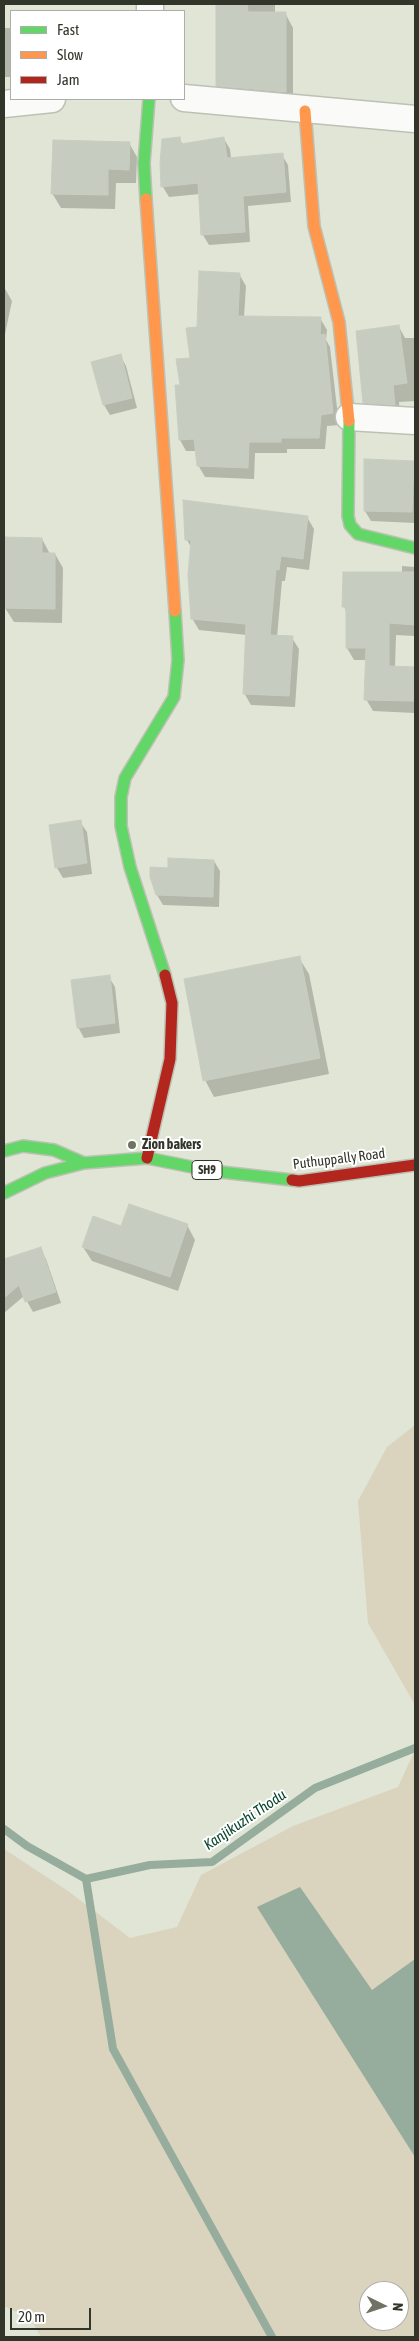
<!DOCTYPE html>
<html>
<head>
<meta charset="utf-8">
<style>
  body { margin:0 }
  #map { position:relative; width:419px; height:2341px; overflow:hidden; background:#e0e5d5; font-family:"Asap Condensed",sans-serif }
  canvas { display:block }
  .frame { position:absolute; inset:0; border:5px solid #323529; pointer-events:none }
  .legend { position:absolute; left:10px; top:10px; width:175px; height:90px; box-sizing:border-box; background:#fff; border:1px solid #adaea9; margin:0; padding:6px 9px; list-style:none; font-size:15px; color:#323529 }
  .legend li { display:flex; align-items:center; gap:10px; height:25px }
  .legend b { width:25px; border:1px solid #adaea9 }
  .north { position:absolute; left:359px; top:2281px; width:50px; height:50px; box-sizing:border-box; background:#fff; border:1px solid #adaea9; border-radius:50%; rotate:94deg; font-size:14px; font-weight:700; line-height:20px; text-align:center; color:#323529 }
  .north::after { content:''; display:block; margin:auto; width:18px; height:22px; background:#6f7365; clip-path:polygon(50% 0,100% 100%,50% 72%,0 100%) }
  .scale { position:absolute; left:10px; top:2308px; width:81px; height:22px; box-sizing:border-box; border:2px solid #323529; border-top:0; padding-left:6px; font-size:15px; line-height:18px; white-space:nowrap; color:#323529; -webkit-text-stroke:4px #fff; paint-order:stroke }
</style>
</head>
<body>
<div id="map">
<canvas width="419" height="2341"></canvas>
<div class="frame"></div>
<ul class="legend">
<li><b style="height:6px;background:#63d668"></b>Fast</li>
<li><b style="height:6px;background:#ff974d"></b>Slow</li>
<li><b style="height:6px;background:#b3261e"></b>Jam</li>
</ul>
<div class="north">N</div>
<div class="scale">20 m</div>
</div>
<script>
const ctx = document.querySelector('canvas').getContext('2d');
ctx.lineJoin = 'round';
function fillPath(path, color) {
  ctx.fillStyle = color;
  ctx.fill(path, 'evenodd');
}
function toPath(rows) {
  const path = new Path2D();
  for (const r of rows) {
    path.moveTo(r[0], r[1]);
    for (let i = 2; i < r.length; i += 2) path.lineTo(r[i], r[i + 1]);
  }
  return path;
}
function stroke(path, color, width, dash) {
  ctx.strokeStyle = color;
  ctx.lineWidth = width;
  ctx.lineCap = dash ? 'butt' : 'round';
  ctx.setLineDash(dash || []);
  ctx.stroke(path);
}
function label(font, color, halo, rows, align = 'center') {
  ctx.font = font + ' "Asap Condensed",sans-serif';
  ctx.lineWidth = 4;
  ctx.setLineDash([]);
  ctx.textBaseline = 'middle';
  ctx.strokeStyle = halo;
  ctx.fillStyle = color;
  for (const [text, x, y, turn = 0] of rows) {
    ctx.save();
    ctx.translate(x, y);
    ctx.rotate((+turn || 0) * Math.PI / 180);
    ctx.textAlign = isNaN(turn) ? turn : align;
    if (halo) ctx.strokeText(text, 0, 0);
    ctx.fillText(text, 0, 0);
    ctx.restore();
  }
}
const green = toPath([
  [415,1425,415,1705,368,1623,358,1501,387,1447],
  [415,1750,415,2337,41,2337,31,2319,4,2306,4,1849,68,1891,130,1938,177,1927,201,1875,293,1826,398,1787],
  [369,2291,399,2291,399,2321,369,2321]
]);
const water = toPath([
  [300,1887,372,1990,415,1959,415,2157,257,1907]
]);
const shadow = toPath([
  [217,4,275,4,275,13,285,13,293,28,293,106,225,100,217,86],
  [4,28,11,28,11,77,4,77],
  [179,138,183,145,224,139,230,149,231,158,282,155,288,165,291,202,248,206,250,242,209,245,203,235,200,194,169,197,163,187],
  [129,143,137,157,136,183,116,183,115,209,61,208,52,193],
  [239,274,246,286,244,317,320,318,327,330,326,340,330,347,339,425,327,426,325,449,287,449,287,453,255,453,254,479,205,477,198,465,196,451,186,451,180,440,181,386,191,359,198,328],
  [4,287,12,301,4,339],
  [399,327,405,338,415,338,415,401,399,402,400,415,371,413,364,402],
  [120,355,126,366,137,408,110,415,104,405,93,363],
  [414,462,415,523,371,521,365,511],
  [307,517,314,529,309,570,287,567,285,581,282,581,277,637,292,638,299,649,295,707,251,705,244,693,247,635,199,630,192,618,192,549,187,540],
  [4,539,42,539,50,554,55,554,63,568,62,623,14,622,5,608],
  [402,566,415,567,415,636,396,635,395,667,415,668,415,713,373,711,366,699,367,660,354,660,347,648,347,613,344,606,402,574],
  [80,822,87,832,92,874,63,878,57,868,50,826],
  [214,861,220,871,219,907,163,905,157,895,169,869],
  [299,958,309,974,329,1074,214,1097,205,1080],
  [109,977,115,987,120,1033,84,1038,78,1027],
  [187,1225,195,1240,178,1291,92,1261,83,1247,122,1228],
  [40,1248,46,1259,61,1303,33,1312,24,1296,4,1313,4,1261]
]);
const stream = toPath([
  [4,1829,27,1846,86,1879,150,1865,212,1862,315,1788,415,1748],
  [86,1879,113,2049,272,2337]
]);
const building = toPath([
  [216,4,247,4,248,12,286,12,286,92,216,86,216,4],
  [180,137,181,144,224,137,227,158,283,153,286,192,243,196,245,232,201,235,198,183,161,187,160,163,162,139,180,137],
  [53,140,130,142,129,170,108,169,108,195,51,194,53,140],
  [199,271,240,273,238,316,321,317,320,335,325,334,333,413,321,415,319,438,281,438,281,442,249,442,248,468,197,466,194,439,179,440,175,385,180,385,176,359,190,358,186,328,197,327,199,271],
  [399,325,407,383,393,385,395,405,363,403,356,331,399,325],
  [121,354,132,398,103,405,91,362,121,354],
  [364,459,414,461,412,512,364,511,364,459],
  [183,500,308,516,303,559,281,556,279,570,276,569,270,635,293,636,289,696,243,694,246,624,191,619,188,575,191,540,185,540,183,500],
  [4,537,42,538,42,553,55,553,55,609,4,608,4,537],
  [343,572,415,572,415,625,389,623,389,666,415,667,415,701,364,700,366,648,346,648,346,607,342,607,343,572],
  [81,820,87,863,55,868,49,825,81,820],
  [168,858,214,860,213,897,156,895,150,877,150,867,168,868,168,858],
  [300,956,320,1058,203,1081,184,979,300,956],
  [110,975,115,1023,77,1028,71,980,110,975],
  [129,1204,188,1224,170,1277,82,1247,93,1216,121,1226,129,1204],
  [41,1247,56,1292,25,1302,19,1285,4,1298,4,1259,41,1247]
]);
const street = toPath([
  [150,11,150,4],
  [184,98,415,119],
  [4,104,52,99],
  [349,417,415,421]
]);
const fast = toPath([
  [146,199,144,163,149,99],
  [349,421,348,516,350,525,358,534,415,548],
  [165,975,130,867,121,826,121,797,125,778,174,697,178,660,175,611],
  [4,1151,23,1146,54,1150,84,1163],
  [4,1193,45,1173,84,1163,147,1158,212,1171,292,1180]
]);
const slow = toPath([
  [305,111,314,226,339,322,349,421],
  [146,199,175,611]
]);
const jam = toPath([
  [147,1158,170,1059,172,1003,165,975],
  [292,1180,299,1181,415,1165]
]);
const markers = [
  [132,1145,5,"#6f7365"]
];
const shields = [
  [207,1170,30]
];
const shieldNames = [
  ["SH9",207,1170]
];
const poiNames = [
  ["Zion bakers",142,1145]
];
const streetNames = [
  ["Puthuppally Road",339,1159,-7]
];
const waterNames = [
  ["Kanjikuzhi Thodu",245,1820,-34]
];
fillPath(green, '#dad3be');
fillPath(water, '#96ac9c');
fillPath(shadow, '#0003');
stroke(stream, '#96ac9c', 8);
fillPath(building, '#c6cdc0');
stroke(building, '#c7cdc1', 1);
stroke(street, '#bdc1b4', 29);
stroke(fast, '#bdc1b4', 14);
stroke(slow, '#bdc1b4', 14);
stroke(jam, '#bdc1b4', 14);
stroke(street, '#fafbf9', 26);
stroke(fast, '#63d668', 11);
stroke(slow, '#ff974d', 11);
stroke(jam, '#b3261e', 11);
for (const [x, y, r, color] of markers) {
  const dot = new Path2D();
  dot.arc(x, y, r, 0, 2 * Math.PI);
  ctx.fillStyle = color;
  ctx.fill(dot);
  stroke(dot, '#fff', 2);
}
for (const [x, y, w] of shields) {
  const box = new Path2D();
  box.roundRect(x - w / 2, y - 9.5, w, 19, 4);
  ctx.fillStyle = '#fff';
  ctx.fill(box);
  stroke(box, '#323529', 1);
}
label('bold 12px', '#323529', null, shieldNames);
label('bold 14px', '#323529', '#fff', poiNames, 'left');
label('14px', '#323529', '#fff', streetNames);
label('italic 15px', '#07442d', '#fff', waterNames);
</script>
</body>
</html>
